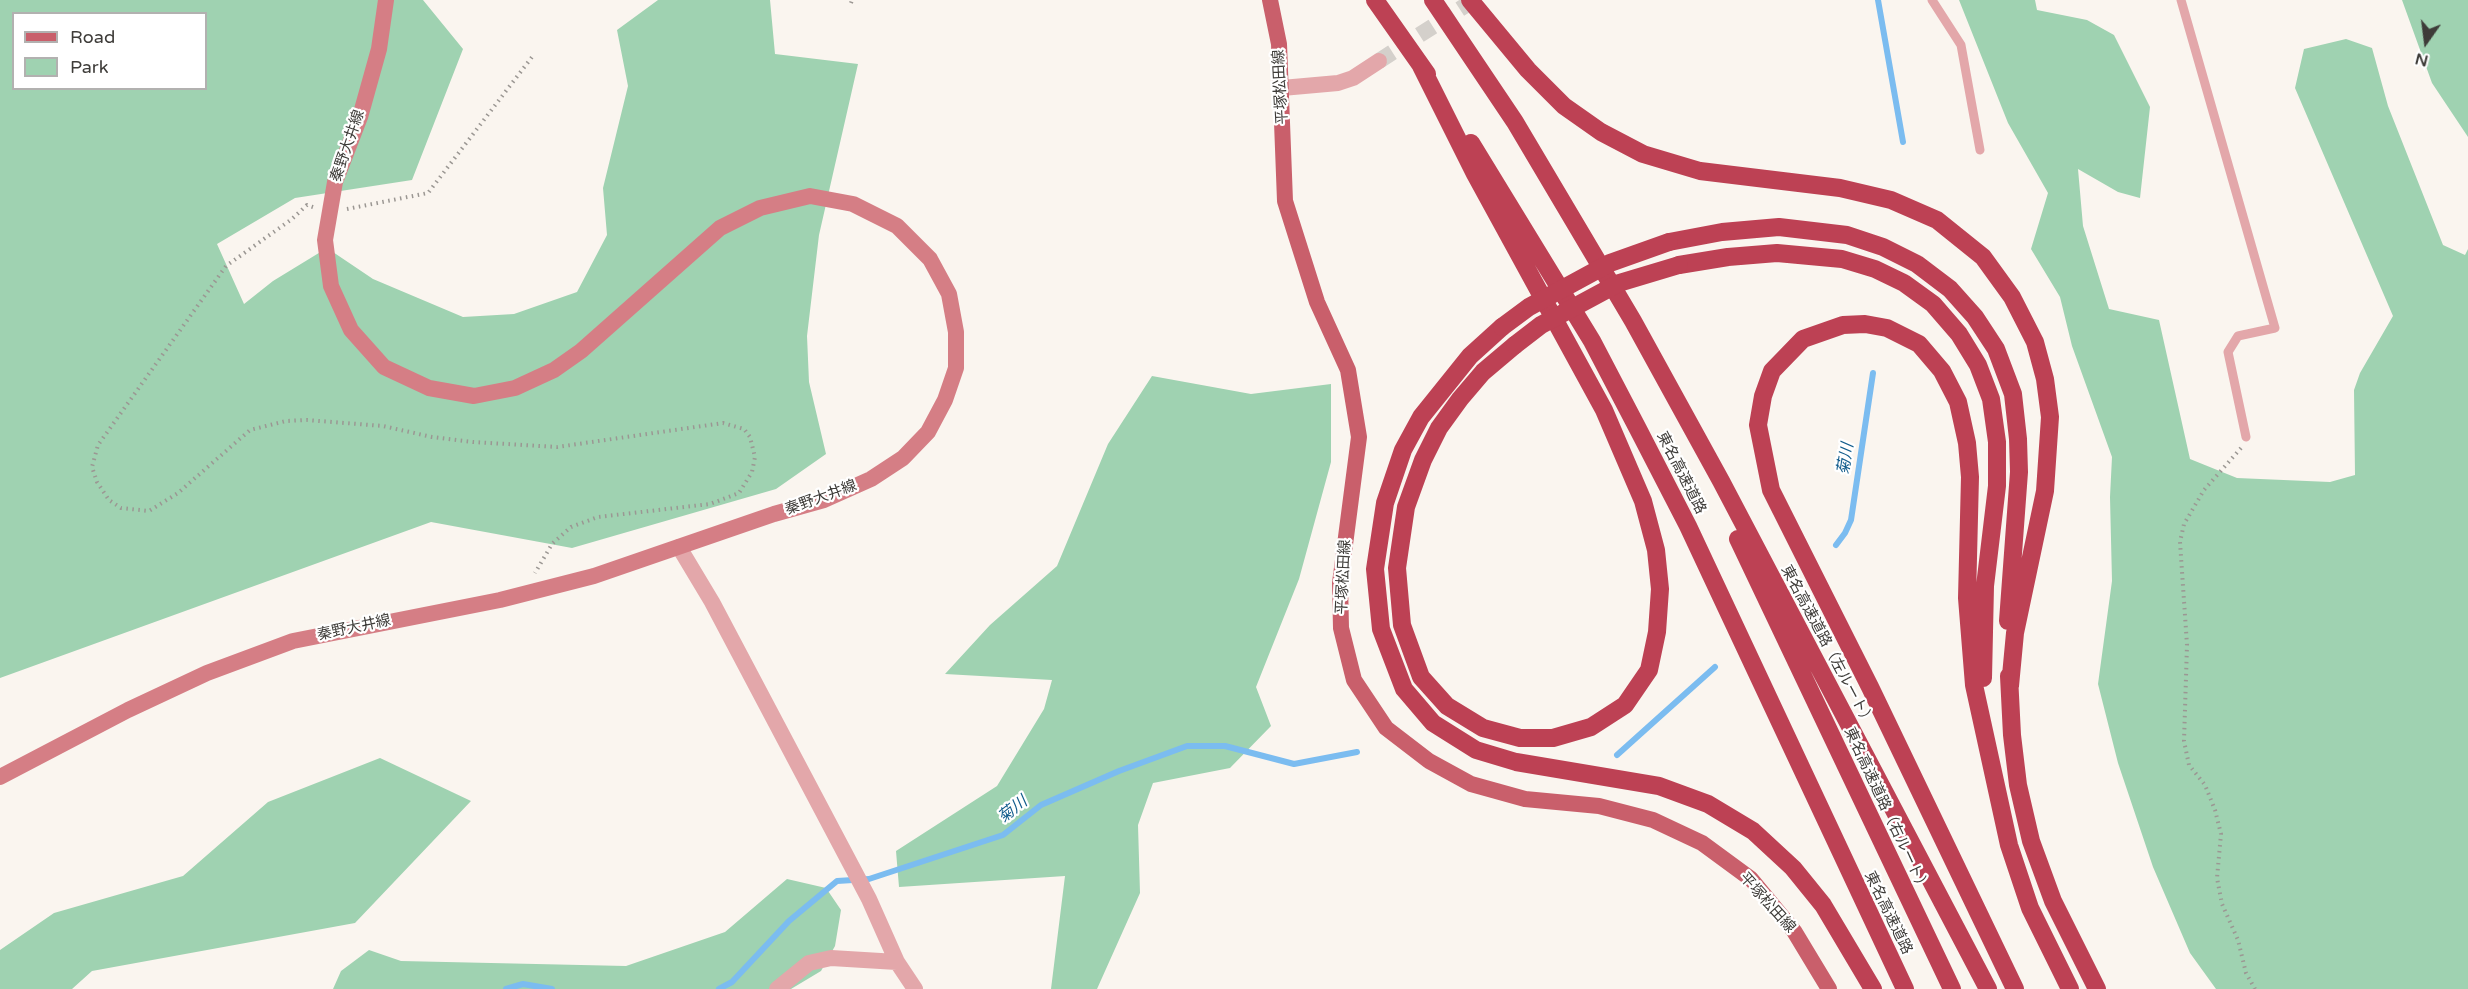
<!DOCTYPE html>
<html>
<head>
<meta charset="utf-8">
<style>
  body { margin:0 }
  #map { position:relative; width:2468px; height:989px; overflow:hidden; background:#faf5ef; font-family:"Varela Round",sans-serif }
  canvas { display:block }
  .legend { position:absolute; left:12px; top:12px; width:195px; height:78px; box-sizing:border-box; background:#fff; border:2px solid #b2b1b0; margin:0; padding:8px 10px; list-style:none; font-size:18px; color:#3e3c39 }
  .legend li { display:flex; align-items:center; gap:12px; height:30px }
  .legend b { width:30px; border:2px solid #b2b1b0 }
  .north { position:absolute; left:2396px; top:12px; width:60px; height:60px; -webkit-text-stroke:4px #fff; paint-order:stroke; rotate:194deg; font-size:16px; font-weight:700; line-height:24px; text-align:center; color:#3e3c39 }
  .north::after { content:''; display:block; margin:auto; width:21px; height:27px; background:#3e3c39; clip-path:polygon(50% 0,100% 100%,50% 72%,0 100%) }
</style>
</head>
<body>
<div id="map">
<canvas width="2468" height="989"></canvas>
<ul class="legend">
<li><b style="height:8px;background:#c95f6b"></b>Road</li>
<li><b style="height:16px;background:#9fd2b1"></b>Park</li>
</ul>
<div class="north">N</div>
</div>
<script>
const ctx = document.querySelector('canvas').getContext('2d');
ctx.lineJoin = 'round';
function fillPath(path, color) {
  ctx.fillStyle = color;
  ctx.fill(path, 'evenodd');
}
function toPath(rows) {
  const path = new Path2D();
  for (const r of rows) {
    path.moveTo(r[0], r[1]);
    for (let i = 2; i < r.length; i += 2) path.lineTo(r[i], r[i + 1]);
  }
  return path;
}
function stroke(path, color, width, dash) {
  ctx.strokeStyle = color;
  ctx.lineWidth = width;
  ctx.lineCap = dash ? 'butt' : 'round';
  ctx.setLineDash(dash || []);
  ctx.stroke(path);
}
function label(font, color, halo, rows, align = 'center') {
  ctx.font = font + ' "Varela Round","Noto Sans JP",sans-serif';
  ctx.lineWidth = 4.5;
  ctx.setLineDash([]);
  ctx.textBaseline = 'middle';
  ctx.strokeStyle = halo;
  ctx.fillStyle = color;
  for (const [text, x, y, turn = 0] of rows) {
    ctx.save();
    ctx.translate(x, y);
    ctx.rotate((+turn || 0) * Math.PI / 180);
    ctx.textAlign = isNaN(turn) ? turn : align;
    if (halo) ctx.strokeText(text, 0, 0);
    ctx.fillText(text, 0, 0);
    ctx.restore();
  }
}
const green = toPath([
  [0,0,423,0,463,49,412,180,295,198,217,244,244,304,273,281,327,248,373,279,463,317,514,314,577,292,607,235,603,188,628,86,617,30,658,0,770,0,775,54,858,64,819,235,807,336,809,382,826,454,776,489,572,548,431,522,0,678],
  [14,14,206,14,206,88,14,88],
  [1959,0,2035,0,2037,10,2087,20,2114,35,2150,107,2140,198,2118,192,2078,169,2083,226,2109,309,2159,320,2190,459,2237,478,2330,482,2355,475,2354,390,2360,373,2393,316,2295,88,2304,49,2346,39,2372,48,2388,106,2443,245,2465,255,2468,249,2468,989,2216,989,2190,953,2153,867,2118,763,2098,684,2112,581,2110,497,2112,457,2072,346,2060,297,2031,249,2048,193,2008,123],
  [2402,0,2468,0,2468,137,2432,83],
  [1152,376,1251,394,1331,384,1331,462,1299,579,1256,687,1271,726,1230,768,1153,783,1138,825,1140,893,1097,989,1051,989,1065,876,899,887,896,851,997,786,1044,709,1052,680,945,674,990,625,1057,566,1108,444],
  [380,758,471,801,355,923,92,971,72,989,0,989,0,950,54,913,183,876,268,802],
  [787,879,826,888,841,910,835,946,821,971,791,989,333,989,341,971,369,950,401,961,626,966,725,932]
]);
const stream = toPath([
  [1878,0,1903,142],
  [1836,545,1845,533,1851,520,1873,373],
  [1617,755,1715,667],
  [506,989,523,984,552,989],
  [719,989,732,982,789,921,837,881,869,879,1003,835,1041,805,1119,771,1187,746,1225,746,1294,764,1357,752]
]);
const tertiaryTunnel = toPath([
  [1379,61,1474,0]
]);
const path = toPath([
  [851,3,852,0],
  [313,207,307,205,292,219,226,266,98,445,92,467,97,482,109,500,121,508,149,511,178,493,250,430,286,421,307,420,383,426,432,437,473,442,557,447,723,423,744,429,750,437,755,457,752,472,739,493,710,504,598,517,571,527,552,544,535,573],
  [347,209,428,193,532,57],
  [2241,448,2204,490,2184,524,2180,542,2187,645,2184,741,2189,765,2205,785,2215,810,2221,834,2217,878,2222,904,2238,940,2246,973,2255,989]
]);
const service = toPath([
  [1932,0,1961,45,1980,150],
  [2181,0,2275,328,2238,336,2228,352,2246,437]
]);
const minor = toPath([
  [679,547,712,602,869,899,897,962,915,989],
  [777,989,809,963,831,958,897,962]
]);
const tertiary = toPath([
  [1282,88,1338,83,1353,78,1379,61]
]);
const secondary = toPath([
  [0,777,128,710,207,673,293,641,500,600,594,576,774,514,824,500,871,479,903,458,928,432,945,400,956,368,956,332,949,294,930,259,897,226,853,204,810,196,760,208,720,228,581,351,554,370,515,388,474,396,429,388,384,367,351,330,331,286,325,240,335,182,360,117,379,49,386,0]
]);
const primary = toPath([
  [1270,0,1279,44,1285,201,1317,302,1348,370,1359,437,1340,583,1341,628,1354,680,1386,728,1429,761,1471,784,1525,799,1599,806,1653,820,1702,843,1751,879,1794,931,1829,989]
]);
const motorway = toPath([
  [1375,0,1427,74],
  [1433,0,1515,122,1633,321,1721,481,1988,989],
  [1470,0,1528,70,1564,106,1601,132,1643,154,1700,171,1840,188,1891,200,1937,220,1983,257,2012,297,2035,342,2045,379,2050,417,2045,491,2015,633,2010,686],
  [1421,66,1475,174,1604,410,1643,501,1656,550,1660,589,1657,632,1649,670,1625,705,1591,727,1553,738,1520,738,1483,728,1447,706,1421,677,1402,625,1397,568,1406,507,1423,460,1439,428,1460,399,1483,372,1515,345],
  [1471,143,1592,341,1638,429,1688,526,1905,989],
  [1669,242,1722,232,1779,227,1847,235,1883,247,1917,264,1950,289,1975,317,1996,349,2013,394,2018,439,2019,472,2008,621],
  [1679,265,1728,257,1777,253,1842,259,1875,269,1904,283,1933,304,1959,334,1978,365,1991,399,1997,442,1997,486,1985,586,1983,678],
  [1502,327,1470,356,1421,417,1403,450,1385,503,1375,569,1381,629,1404,689,1433,723,1476,750,1516,762,1659,786,1708,804,1753,831,1793,868,1823,905,1873,989],
  [1738,539,1952,989],
  [2009,676,2012,735,2018,785,2031,841,2053,901,2097,989],
  [2015,989,1870,687,1771,490,1758,425,1763,396,1772,371,1803,339,1843,325,1865,324,1887,328,1919,344,1942,371,1958,402,1967,443,1970,477,1967,598,1974,685,2009,845,2030,908,2070,989]
]);
const motorwayBridge = toPath([
  [1502,327,1529,307,1610,263,1669,242],
  [1515,345,1541,325,1619,283,1679,265]
]);
const streetNames = [
  ["平塚松田線",1281,87,-93],
  ["秦野大井線",348,146,-71],
  ["東名高速道路",1681,473,63],
  ["秦野大井線",821,498,-20],
  ["平塚松田線",1344,577,-87],
  ["秦野大井線",354,628,-12],
  ["東名高速道路（左ルート）",1827,646,62],
  ["東名高速道路（右ルート）",1886,810,65],
  ["平塚松田線",1767,903,48],
  ["東名高速道路",1888,913,64]
];
const waterNames = [
  ["菊川",1846,459,-81],
  ["菊川",1013,810,-38]
];
fillPath(green, '#9fd2b1');
stroke(stream, '#7bbcf0', 6);
stroke(tertiaryTunnel, '#d4d0cb', 16, [16, 8]);
stroke(path, '#9b9793', 4, [1.5, 4.5]);
stroke(service, '#e3a7aa', 9);
stroke(minor, '#e3a7aa', 16);
stroke(tertiary, '#e3a7aa', 16);
stroke(secondary, '#d57e85', 16);
stroke(primary, '#c95f6b', 16);
stroke(motorway, '#bd4154', 18);
stroke(motorwayBridge, '#bd4154', 18);
label('15px', '#3e3c39', '#fff', streetNames);
label('italic 16px', '#125c8c', '#fff', waterNames);
</script>
</body>
</html>
